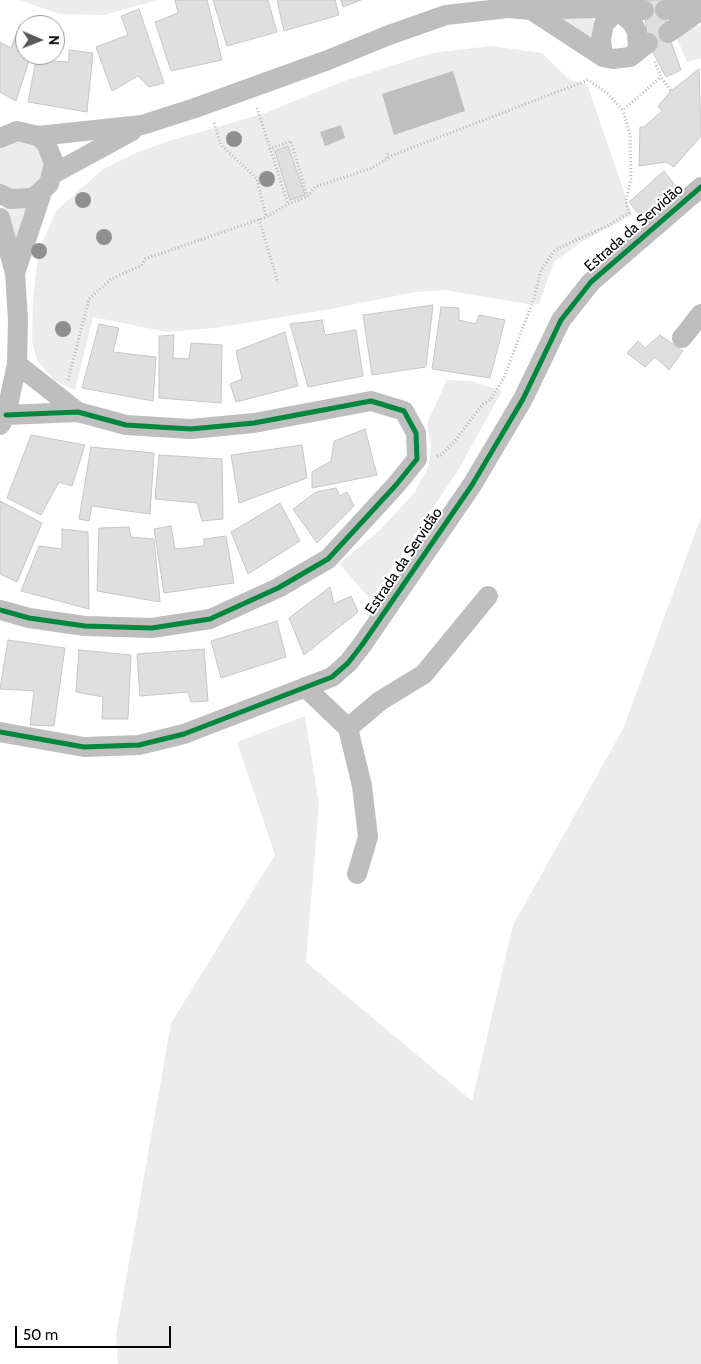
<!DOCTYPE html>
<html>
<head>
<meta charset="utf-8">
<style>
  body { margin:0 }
  #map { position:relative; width:701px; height:1364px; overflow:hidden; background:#fff; font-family:Cabin,sans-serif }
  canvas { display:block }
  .north { position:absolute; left:15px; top:15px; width:50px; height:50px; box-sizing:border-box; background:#fff; border:1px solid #999; border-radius:50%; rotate:91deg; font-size:14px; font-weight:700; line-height:20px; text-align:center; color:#000 }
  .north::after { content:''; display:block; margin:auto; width:18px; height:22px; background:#595959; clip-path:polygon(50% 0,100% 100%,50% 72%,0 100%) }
  .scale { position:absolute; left:15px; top:1326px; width:156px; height:22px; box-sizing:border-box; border:2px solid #000; border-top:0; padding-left:6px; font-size:15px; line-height:18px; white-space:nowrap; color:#000; -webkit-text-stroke:4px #fff; paint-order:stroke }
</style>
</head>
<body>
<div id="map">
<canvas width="701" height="1364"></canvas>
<div class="north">N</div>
<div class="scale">50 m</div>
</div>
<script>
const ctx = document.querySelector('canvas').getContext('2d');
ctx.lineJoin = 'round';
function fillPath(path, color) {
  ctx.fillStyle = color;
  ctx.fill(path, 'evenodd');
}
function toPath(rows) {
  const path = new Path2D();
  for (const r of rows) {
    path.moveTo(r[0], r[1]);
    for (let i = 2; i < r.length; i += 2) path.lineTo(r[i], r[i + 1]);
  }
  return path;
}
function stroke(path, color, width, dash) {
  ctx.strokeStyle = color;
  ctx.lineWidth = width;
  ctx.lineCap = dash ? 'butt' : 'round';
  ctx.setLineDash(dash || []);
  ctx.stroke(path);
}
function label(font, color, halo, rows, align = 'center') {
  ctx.font = font + ' Cabin,sans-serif';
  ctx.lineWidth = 4;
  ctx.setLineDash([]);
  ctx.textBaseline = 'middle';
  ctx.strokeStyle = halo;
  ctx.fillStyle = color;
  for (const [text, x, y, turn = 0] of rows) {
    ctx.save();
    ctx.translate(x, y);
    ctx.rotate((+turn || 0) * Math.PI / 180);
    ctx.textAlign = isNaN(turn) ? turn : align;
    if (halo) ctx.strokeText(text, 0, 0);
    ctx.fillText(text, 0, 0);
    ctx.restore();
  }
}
const green = toPath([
  [20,0,157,0,104,15,59,14],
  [568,13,585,15,595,21,595,43,559,22],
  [701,25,701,58,687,62,676,36],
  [491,46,542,53,570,80,587,84,632,215,580,243,554,262,539,304,527,304,445,290,416,292,320,311,215,328,167,332,93,317,75,390,54,380,37,360,32,341,33,298,39,249,57,210,103,169,138,152,169,141,265,113,344,81,432,53],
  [27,138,46,155,44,180,22,194,0,185,0,146],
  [3,206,15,209,28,209,15,242],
  [447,380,471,381,502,391,459,469,371,600,339,564,379,531,415,492,429,465,431,445,427,423],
  [701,517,701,1364,118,1364,116,1336,171,1023,275,855,237,742,305,716,319,805,306,962,472,1101,513,925,623,729]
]);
const water = toPath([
  [453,71,465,111,394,135,382,94],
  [341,125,345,138,325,146,320,132]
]);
const building = toPath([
  [175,0,207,0,222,60,171,71,155,22,178,13,175,0],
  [213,0,268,0,277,32,227,46,213,0],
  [277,0,335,0,339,15,284,31,277,0],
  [341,0,361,0,343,7,341,0],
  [643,0,663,0,668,33,681,70,666,77,648,43,643,0],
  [139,9,164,83,149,87,138,76,112,91,96,47,128,35,121,16,139,9],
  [20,25,25,29,25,55,31,55,16,101,0,92,0,42,11,48,20,25],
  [69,50,93,53,87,112,28,102,36,60,69,62,69,50],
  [699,69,701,136,674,167,666,162,639,166,640,127,644,127,662,111,658,106,671,91,699,69],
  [288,146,305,195,290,200,275,151,288,146],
  [664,171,677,188,643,219,629,202,664,171],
  [433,305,426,367,372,375,363,315,433,305],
  [441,307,459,308,459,320,476,324,479,315,505,320,490,378,432,369,441,307],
  [322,320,325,335,356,330,363,376,308,387,290,324,322,320],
  [99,324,119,328,113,352,156,357,153,401,82,388,99,324],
  [285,332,298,386,236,402,230,384,242,379,236,351,285,332],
  [174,335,173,358,189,359,191,343,222,345,221,403,159,398,159,336,174,335],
  [660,335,683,351,669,370,655,357,645,367,627,353,638,341,645,348,660,335],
  [365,429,377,475,312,488,312,472,331,461,334,441,365,429],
  [31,435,85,445,72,486,59,482,41,515,7,498,31,435],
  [302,445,307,478,239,503,231,455,302,445],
  [91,447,154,453,150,514,92,506,89,521,79,519,91,447],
  [159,455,222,459,223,519,202,521,197,503,155,499,159,455],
  [336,488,340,496,347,492,354,506,317,543,293,509,316,492,336,488],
  [0,501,42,523,17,582,0,574,0,501],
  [280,503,300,541,248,574,231,532,280,503],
  [171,526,175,549,204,546,204,539,226,536,234,583,164,593,154,529,171,526],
  [129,527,131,537,154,539,160,602,97,591,99,528,129,527],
  [62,529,88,532,89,609,21,591,39,546,62,549,62,529],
  [330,587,334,604,351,596,358,612,304,655,289,618,330,587],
  [277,621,286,657,221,678,211,641,277,621],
  [8,640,65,648,54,726,30,725,34,691,0,689,8,640],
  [204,649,208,701,191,702,188,692,140,696,137,654,204,649],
  [79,650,131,655,128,719,102,719,103,697,76,692,79,650]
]);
const path = toPath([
  [655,62,661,77,671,91],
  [257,108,288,204],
  [214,123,221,145,257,179,266,217],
  [269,149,291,141,307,196],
  [387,158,388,151],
  [259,219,278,283],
  [68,380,89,299,111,279,141,266,145,259,266,217,288,204,307,197,315,187,372,168,393,155,588,80,607,93,623,110,661,77],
  [437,456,441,455,453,443,483,404,490,400,504,378,534,298,541,270,555,250,609,225,629,213,626,201,631,179,630,135,623,110]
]);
const minor = toPath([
  [531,10,603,57,613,59,630,57,648,43],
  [665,10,701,5],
  [668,33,701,10],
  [603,57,601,39,604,24,618,10,633,24,637,32,638,50],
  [38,136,142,125,195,108,328,60,389,35,446,15,508,8,531,10,593,8,644,10],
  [0,138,17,131,38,136,46,143,54,163,49,184,33,198,11,199,0,194],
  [53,174,132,131],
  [0,218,15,273,18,320,17,364,6,415,0,425],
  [15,273,42,192],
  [682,338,701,314],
  [17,364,78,412],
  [0,610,29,618,85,626,152,628,210,619,278,588,328,559,396,485,417,459,416,433,404,411,371,401,254,423,191,429,126,425,78,412,6,415],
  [305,687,348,728,362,786,368,837,357,874],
  [348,728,380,701,424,674,488,596],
  [0,732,84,747,139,745,184,734,332,677,348,663,362,645,472,485,523,399,561,320,591,282,701,187]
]);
const cycleway = toPath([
  [0,610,29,618,85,626,152,628,210,619,278,588,328,559,396,485,417,459,416,433,404,411,371,401,254,423,191,429,126,425,78,412,6,415],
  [0,732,84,747,139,745,184,734,332,677,348,663,362,645,472,485,523,399,561,320,591,282,701,187]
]);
const trees = [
  [234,139],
  [267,179],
  [83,200],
  [104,237],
  [39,251],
  [63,329]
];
const streetNames = [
  ["Estrada da Servidão",634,228,-41],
  ["Estrada da Servidão",404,561,-56]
];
fillPath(green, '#ececec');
fillPath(water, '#bfbfbf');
fillPath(building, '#dfdfdf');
stroke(building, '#c7c7c7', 1);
stroke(path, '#b9b9b9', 3, [1, 2.5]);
stroke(minor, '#bebebe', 20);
stroke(cycleway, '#00873e', 5);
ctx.fillStyle = '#8f8f8f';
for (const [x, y] of trees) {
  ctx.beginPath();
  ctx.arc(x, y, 8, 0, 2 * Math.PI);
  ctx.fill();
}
label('15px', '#000', '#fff', streetNames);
</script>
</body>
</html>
